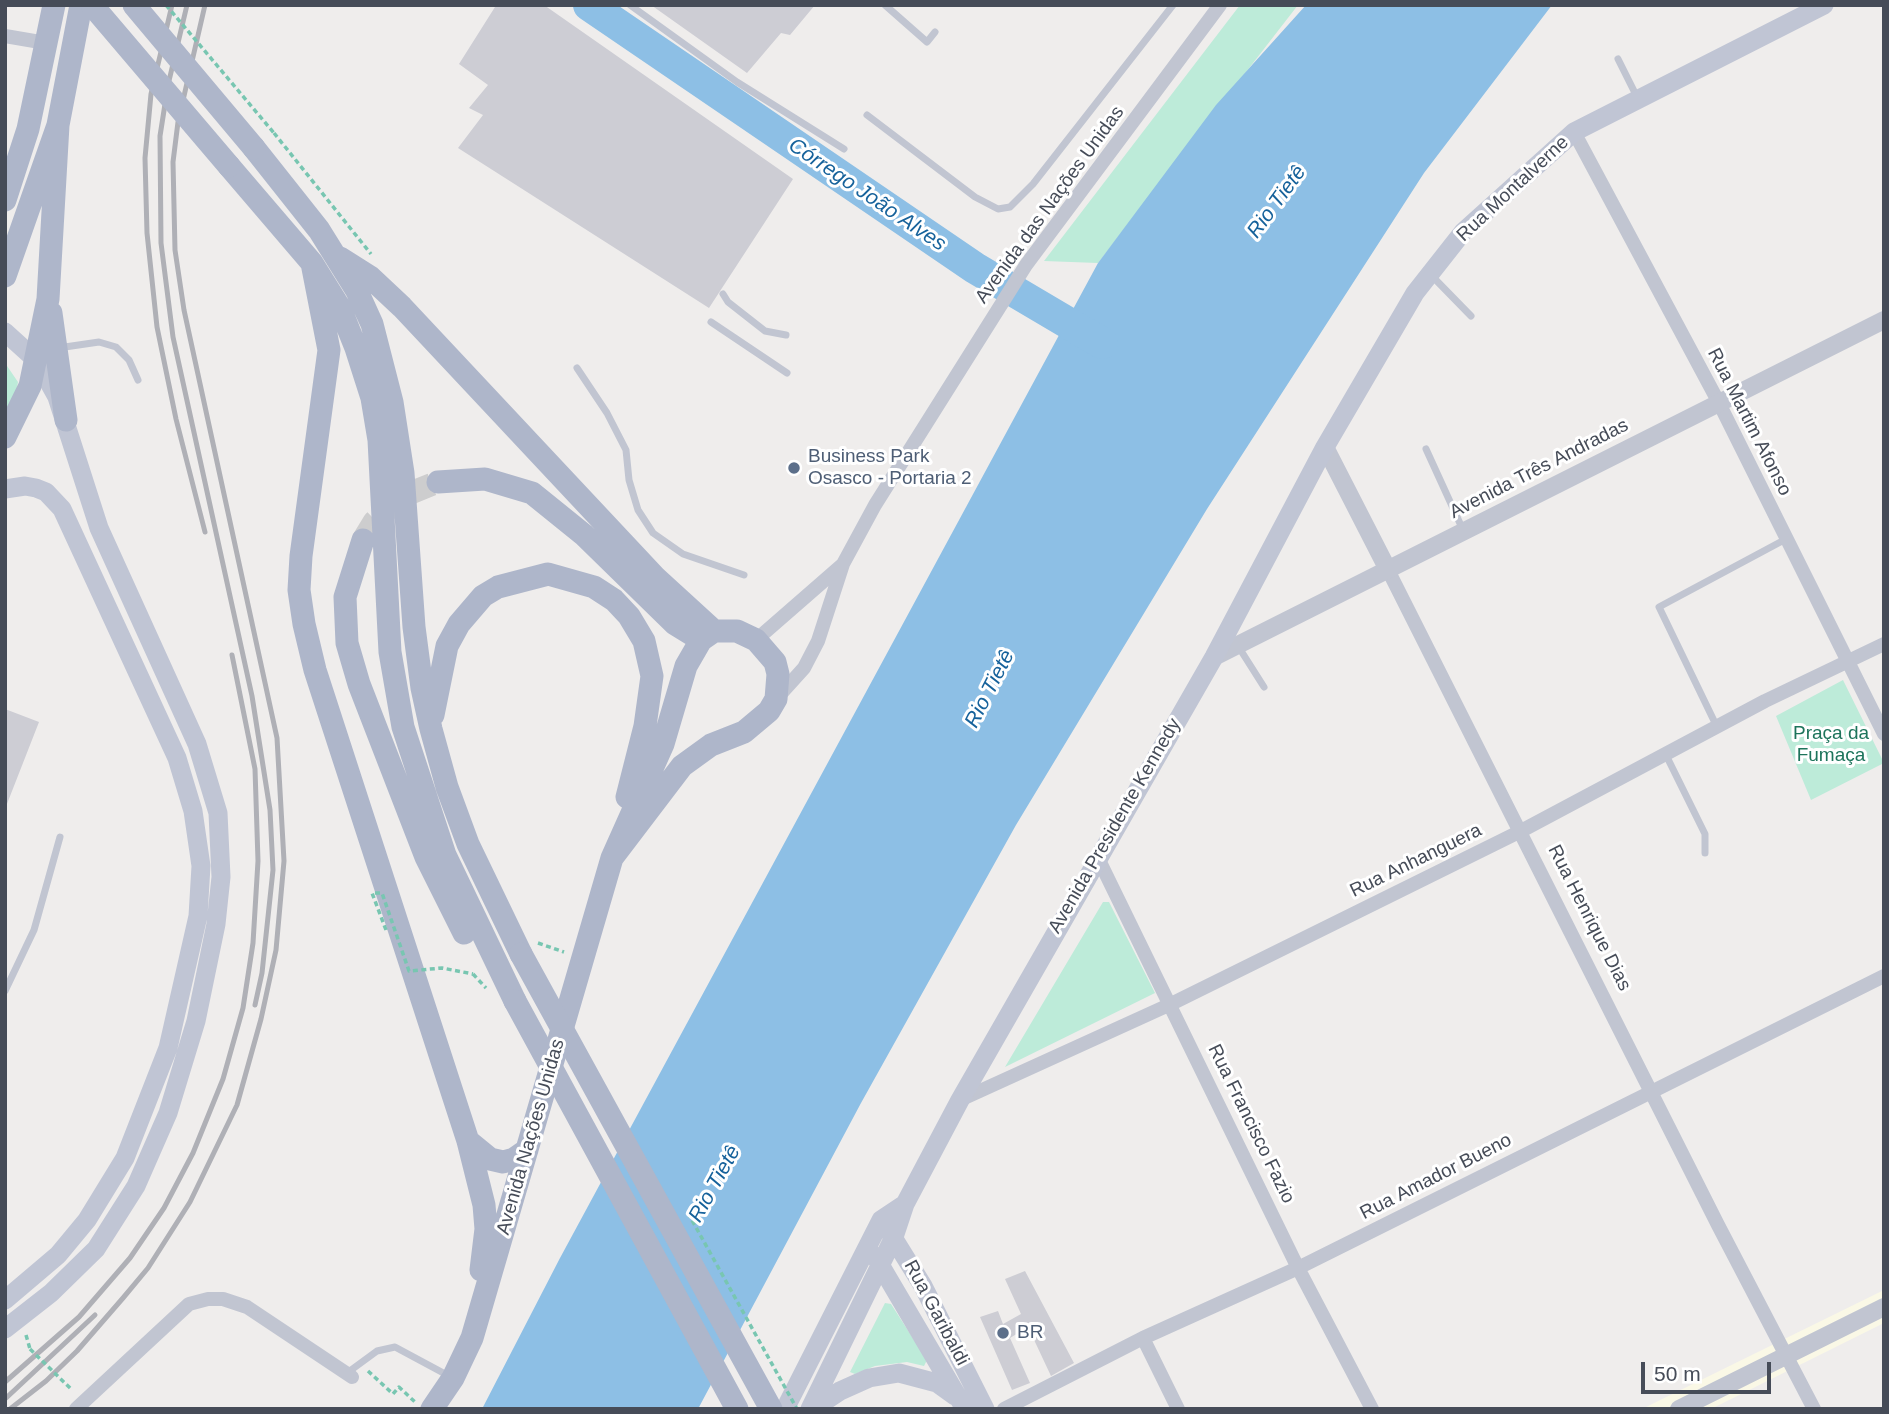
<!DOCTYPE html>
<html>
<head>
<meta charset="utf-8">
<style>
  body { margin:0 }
  #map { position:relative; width:1889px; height:1414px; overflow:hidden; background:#efedec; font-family:Arial,sans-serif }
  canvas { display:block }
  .frame { position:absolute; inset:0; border:7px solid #464c58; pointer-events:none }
  .scale { position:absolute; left:1641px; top:1362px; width:130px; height:32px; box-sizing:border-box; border:4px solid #464c58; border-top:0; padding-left:9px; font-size:21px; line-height:24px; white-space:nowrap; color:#464c58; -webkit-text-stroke:5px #fff; paint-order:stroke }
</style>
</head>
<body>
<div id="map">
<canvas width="1889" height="1414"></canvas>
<div class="frame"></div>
<div class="scale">50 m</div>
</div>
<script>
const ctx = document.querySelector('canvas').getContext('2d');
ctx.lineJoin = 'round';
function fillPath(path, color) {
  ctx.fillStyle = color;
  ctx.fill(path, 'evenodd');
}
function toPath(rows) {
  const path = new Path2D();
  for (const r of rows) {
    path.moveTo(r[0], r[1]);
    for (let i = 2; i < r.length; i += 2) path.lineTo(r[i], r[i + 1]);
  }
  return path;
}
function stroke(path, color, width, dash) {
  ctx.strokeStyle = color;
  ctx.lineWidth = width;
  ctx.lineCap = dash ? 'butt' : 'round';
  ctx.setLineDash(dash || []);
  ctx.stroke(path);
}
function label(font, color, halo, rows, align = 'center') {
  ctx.font = font + ' Arial,sans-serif';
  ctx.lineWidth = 6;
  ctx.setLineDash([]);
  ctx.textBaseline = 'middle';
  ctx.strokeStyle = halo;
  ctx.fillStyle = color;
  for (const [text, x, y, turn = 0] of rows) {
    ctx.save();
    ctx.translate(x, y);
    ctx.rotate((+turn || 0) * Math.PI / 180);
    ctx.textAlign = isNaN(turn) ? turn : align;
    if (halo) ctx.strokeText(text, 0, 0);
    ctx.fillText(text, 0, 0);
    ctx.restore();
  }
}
const commercial = toPath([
  [1884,1290,1884,1323,1711,1409,1642,1409]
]);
const green = toPath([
  [1240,5,1298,5,1098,263,1044,261],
  [5,363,18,382,14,403,5,417],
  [1843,680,1884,763,1811,800,1776,716],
  [1103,902,1109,902,1155,993,1005,1067],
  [885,1303,891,1304,927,1360,924,1366,907,1362,875,1366,855,1374,850,1372]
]);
const water = toPath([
  [1306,5,1552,5,1424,173,1207,509,1016,825,861,1103,698,1409,482,1409,560,1258,1098,263,1216,105]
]);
const river = toPath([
  [589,5,975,268,1102,343]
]);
const building = toPath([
  [491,5,544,5,793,179,709,308,458,148,483,115,469,108,488,85,459,64,495,7],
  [651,5,815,5,790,35,781,33,747,73],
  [5,709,39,722,5,809],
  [1025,1271,1074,1363,1051,1376,1028,1327,1010,1338,1030,1383,1012,1390,980,1317,998,1311,1003,1324,1021,1314,1005,1279]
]);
const primaryTunnel = toPath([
  [363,540,374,522,390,507,408,494,438,482]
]);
const path = toPath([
  [274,133,371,254],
  [538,943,564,952],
  [473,974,486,988],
  [26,1335,30,1349],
  [368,1371,393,1394,399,1387,415,1402]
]);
const service = toPath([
  [630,5,737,82,844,149],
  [885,5,927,42,935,32],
  [1618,59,1638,99],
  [867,115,975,197,998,209,1010,207,1033,184,1173,5],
  [1432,276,1471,316],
  [723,294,728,302,765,331,786,335],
  [711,322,787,373],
  [58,348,99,342,116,347,129,360,138,380],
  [577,368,607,413,626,450,629,480,638,510,653,533,683,554,744,575],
  [1426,449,1463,530],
  [1238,646,1264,687],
  [1717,727,1659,607,1786,539],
  [1666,755,1705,834,1705,853],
  [5,991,34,930,60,837],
  [347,1373,377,1351,395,1347,449,1376]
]);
const minor = toPath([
  [5,36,46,43],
  [1574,132,1719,403,1884,734],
  [1387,568,1718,1225,1814,1409],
  [756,640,842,565],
  [776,699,804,668,818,641,843,564,875,505,1026,265,1220,5],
  [1097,856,1298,1268,1372,1409],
  [960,1100,1171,1004,1521,831,1765,701,1884,644],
  [1143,1338,1178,1409],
  [76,1409,189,1304,208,1299,223,1299,247,1307,352,1377],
  [1004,1409,1143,1338,1298,1268,1884,976]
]);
const tertiary = toPath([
  [1325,447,1387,568],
  [1214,657,1884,320],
  [1679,1409,1884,1307]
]);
const secondary = toPath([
  [5,332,37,361,57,397,99,528,197,744,218,813,221,877,216,924,196,1021,168,1113,136,1186,96,1249,51,1293,5,1329],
  [5,489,25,486,36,488,46,492,62,509,177,758,193,811,201,866,198,916,168,1048,125,1158,87,1220,58,1255,5,1300],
  [889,1231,923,1286,985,1409],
  [875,1256,965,1409],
  [785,1409,881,1220,905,1204],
  [810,1409,894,1237,905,1204,960,1100,1214,657,1325,447,1415,293,1463,232,1574,132,1824,5],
  [813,1409,840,1391,869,1378,899,1373,937,1383,955,1396]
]);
const primary = toPath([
  [254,148,319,230,357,291,372,324,392,402,403,473,414,627,422,688,431,729,447,787,468,844,521,954],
  [229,166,312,263,340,308,356,348,372,398,379,440,390,652,403,727,445,855,515,1001],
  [5,200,28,129,54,5],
  [340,258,370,277,402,307,656,578,714,631],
  [312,263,329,350,301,556,299,590,304,624,315,670,468,1141,484,1205,486,1229,481,1270],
  [5,276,58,125,81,5],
  [51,313,66,420],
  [5,437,30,386,48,299,58,125],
  [438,482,485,479,532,493,584,535,675,624,701,640],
  [363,540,345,597,347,643,359,684,426,857,464,933],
  [433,715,447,646,459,624,483,596,498,587,548,574,594,587,614,600,629,616,644,641,652,676,645,726,627,797],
  [468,1141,490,1159,503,1162,514,1159,527,1150],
  [432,1409,453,1378,472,1338,612,858,663,744,686,666,701,640,714,631,737,631,756,640,775,662,778,674,776,699,769,711,744,732,711,745,682,766,612,858]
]);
const rail = toPath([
  [172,5,151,94,145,158,147,233,157,327,176,419,205,532],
  [187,5,168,85,160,136,161,243,173,337,252,696,270,810,273,870,262,973,255,1005],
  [5,1382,79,1317,130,1258,164,1208,193,1153,223,1079,243,1008,253,943,258,861,255,769,232,655],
  [5,1399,95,1315],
  [10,1409,46,1381,77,1351,123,1298,148,1268,190,1202,237,1105,261,1019,276,950,284,861,277,738,184,310,175,250,173,162,178,122,205,5]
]);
const pathBridge = toPath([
  [166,5,274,133],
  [386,930,372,893,382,893,409,971,442,968,473,974],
  [688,1213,797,1409],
  [30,1349,71,1389]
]);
const primaryBridge = toPath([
  [92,5,229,166],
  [134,5,254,148],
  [521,954,771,1409],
  [515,1001,737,1409]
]);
const markers = [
  [794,468,7,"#5c6f8a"],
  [1003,1333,7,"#5c6f8a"]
];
const streetNames = [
  ["Rua Montalverne",1513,189,-43],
  ["Avenida das Nações Unidas",1050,205,-54],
  ["Rua Martim Afonso",1749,422,63],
  ["Avenida Três Andradas",1539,469,-27],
  ["Avenida Presidente Kennedy",1115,826,-60],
  ["Rua Anhanguera",1416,861,-26],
  ["Rua Henrique Dias",1589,918,63],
  ["Rua Francisco Fazio",1251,1124,64],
  ["Avenida Nações Unidas",531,1137,-74],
  ["Rua Amador Bueno",1436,1177,-27],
  ["Rua Garibaldi",936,1313,62]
];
const serviceNames = [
  ["Business Park",808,457],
  ["Osasco - Portaria 2",808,479],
  ["BR",1017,1333]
];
const parkNames = [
  ["Praça da",1831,734],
  ["Fumaça",1831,756]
];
const waterNames = [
  ["Córrego João Alves",867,195,34],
  ["Rio Tietê",1277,202,-54],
  ["Rio Tietê",990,689,-63],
  ["Rio Tietê",715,1184,-61]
];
fillPath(commercial, '#faf8e6');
fillPath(green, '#bdebd9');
fillPath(water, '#8dbfe5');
stroke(river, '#8dbfe5', 32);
fillPath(building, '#cdcdd4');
stroke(primaryTunnel, '#cdcdce', 23, [23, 11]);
stroke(path, '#78c6b1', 3.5, [5, 3.5]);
stroke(service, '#c1c5d1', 7);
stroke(minor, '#c1c5d1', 14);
stroke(tertiary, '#c1c5d1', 18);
stroke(secondary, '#c0c5d4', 19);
stroke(primary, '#aeb6ca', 23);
stroke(rail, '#afb0b6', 5);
stroke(pathBridge, '#78c6b1', 3.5, [5, 3.5]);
stroke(primaryBridge, '#aeb6ca', 23);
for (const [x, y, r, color] of markers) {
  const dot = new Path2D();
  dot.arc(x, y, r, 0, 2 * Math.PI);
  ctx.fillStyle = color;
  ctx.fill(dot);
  stroke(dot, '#fff', 2.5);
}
label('19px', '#464c58', '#fff', streetNames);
label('19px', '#4e5e75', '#fff', serviceNames, 'left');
label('19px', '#1d745b', '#fff', parkNames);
label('italic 21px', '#16629b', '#fff', waterNames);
</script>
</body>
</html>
